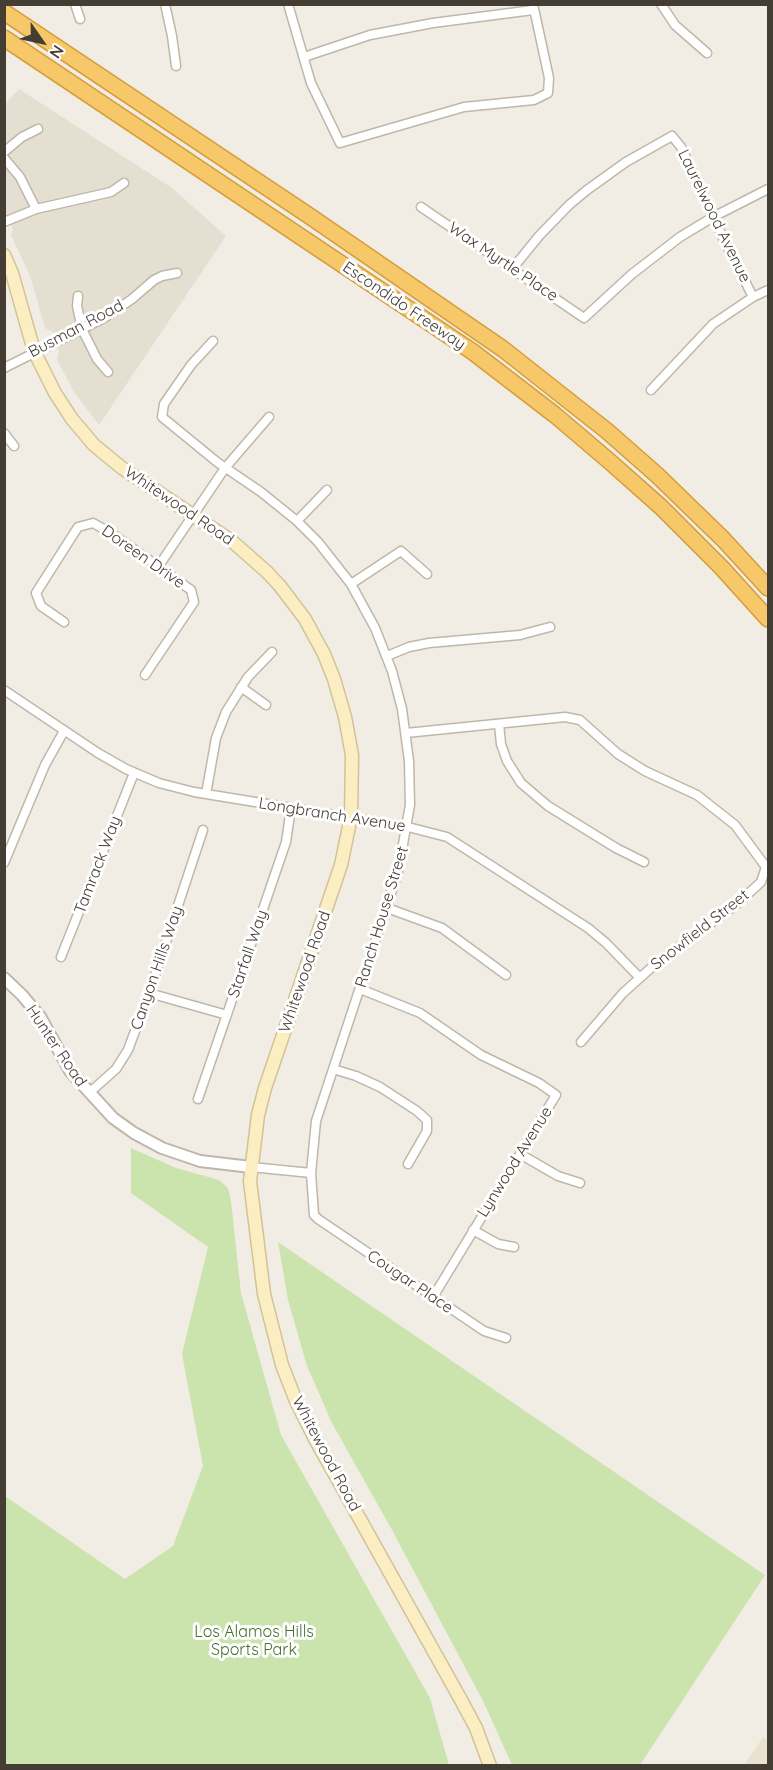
<!DOCTYPE html>
<html>
<head>
<meta charset="utf-8">
<style>
  body { margin:0 }
  #map { position:relative; width:773px; height:1770px; overflow:hidden; background:#f1ede4; font-family:Quicksand,sans-serif }
  canvas { display:block }
  .frame { position:absolute; inset:0; border:6px solid #433d34; pointer-events:none }
  .north { position:absolute; left:12px; top:12px; width:60px; height:60px; -webkit-text-stroke:4px #fff; paint-order:stroke; rotate:124deg; font-size:16px; font-weight:700; line-height:24px; text-align:center; color:#433d34 }
  .north::after { content:''; display:block; margin:auto; width:21px; height:27px; background:#433d34; clip-path:polygon(50% 0,100% 100%,50% 72%,0 100%) }
</style>
</head>
<body>
<div id="map">
<canvas width="773" height="1770"></canvas>
<div class="frame"></div>
<div class="north">N</div>
</div>
<script>
const ctx = document.querySelector('canvas').getContext('2d');
ctx.lineJoin = 'round';
function fillPath(path, color) {
  ctx.fillStyle = color;
  ctx.fill(path, 'evenodd');
}
function toPath(rows) {
  const path = new Path2D();
  for (const r of rows) {
    path.moveTo(r[0], r[1]);
    for (let i = 2; i < r.length; i += 2) path.lineTo(r[i], r[i + 1]);
  }
  return path;
}
function stroke(path, color, width, dash) {
  ctx.strokeStyle = color;
  ctx.lineWidth = width;
  ctx.lineCap = dash ? 'butt' : 'round';
  ctx.setLineDash(dash || []);
  ctx.stroke(path);
}
function label(font, color, halo, rows, align = 'center') {
  ctx.font = font + ' Quicksand,sans-serif';
  ctx.lineWidth = 6;
  ctx.setLineDash([]);
  ctx.textBaseline = 'middle';
  ctx.strokeStyle = halo;
  ctx.fillStyle = color;
  for (const [text, x, y, turn = 0] of rows) {
    ctx.save();
    ctx.translate(x, y);
    ctx.rotate((+turn || 0) * Math.PI / 180);
    ctx.textAlign = isNaN(turn) ? turn : align;
    if (halo) ctx.strokeText(text, 0, 0);
    ctx.fillText(text, 0, 0);
    ctx.restore();
  }
}
const residential = toPath([
  [19,89,172,188,226,236,99,425,74,392,57,360,59,351,53,332,45,328,30,276,11,235,13,229,5,215,5,104]
]);
const education = toPath([
  [763,1737,768,1741,768,1765,744,1765]
]);
const green = toPath([
  [131,1148,176,1168,219,1180,228,1188,231,1201,241,1293,281,1435,430,1698,449,1765,5,1765,5,1496,125,1579,173,1546,203,1466,182,1354,208,1247,131,1193],
  [278,1242,765,1575,640,1765,512,1765,484,1703,392,1530,332,1423,307,1366,288,1300]
]);
const minor = toPath([
  [75,4,80,19],
  [165,4,172,36,176,66],
  [288,4,311,83,340,143,464,107,534,100,548,93,549,78,533,4],
  [661,4,675,25,707,53],
  [304,57,370,35,433,23,533,10],
  [4,152,22,137,38,129],
  [4,158,20,177,36,209],
  [421,207,584,318,632,274,680,237,713,217,768,189],
  [4,222,36,209,111,192,124,183],
  [513,268,539,236,569,205,587,190,626,162,672,136,681,147,725,242,753,297],
  [78,296,77,306,82,329,97,359,108,372],
  [213,341,191,365,164,404,162,417,217,462,261,492,297,521,318,542,351,584,375,628,392,671,402,709,409,761,410,805,398,872,316,1121,311,1173,314,1215,318,1219,484,1331,506,1338],
  [4,368,104,318,132,299,154,280,162,276,177,273],
  [651,390,713,324,753,297,768,290],
  [4,433,14,446],
  [297,521,327,490],
  [158,567,225,468,269,417],
  [351,584,401,551,427,574],
  [64,622,41,606,36,593,78,527,93,523,111,533,191,590,194,602,145,675],
  [387,656,409,647,429,643,520,635,550,627],
  [241,687,266,705],
  [4,690,98,753,126,769,159,783,194,792,408,827,447,837,588,928,606,943,640,978],
  [499,724,501,744,507,761,521,783,548,806,616,848,644,862],
  [406,733,565,717,580,720,618,754,645,771,697,795,735,825,766,867,761,882,738,903,652,967,623,993,581,1042],
  [206,794,216,738,226,712,248,677,272,652],
  [4,863,45,765,64,731],
  [387,908,442,928,506,975],
  [61,957,134,773],
  [360,989,420,1013,481,1055,539,1083,556,1095,433,1297],
  [149,993,227,1015],
  [333,1069,356,1076,380,1087,417,1111,427,1120,427,1131,408,1164],
  [89,1093,116,1069,128,1050,149,993,203,830],
  [198,1099,286,842,291,808],
  [520,1154,558,1176,580,1183],
  [251,1167,311,1173],
  [473,1230,498,1244,514,1247]
]);
const tertiary = toPath([
  [4,978,22,995,41,1018,70,1071,113,1118,134,1133,162,1148,200,1161,251,1167]
]);
const secondary = toPath([
  [4,255,12,273,34,351,55,393,72,419,94,445,122,468,233,542,267,572,280,586,305,619,324,654,334,679,345,717,352,755,351,817,341,865,265,1088,258,1115,250,1181,264,1294,282,1365,296,1401,314,1437,461,1700,476,1728,490,1766]
]);
const motorway = toPath([
  [4,12,311,217,503,349,607,431,657,475,723,539,768,588],
  [4,38,473,352,555,415,608,460,661,507,721,567,768,619]
]);
const streetNames = [
  ["Laurelwood Avenue",714,216,64],
  ["Wax Myrtle Place",503,262,34],
  ["Escondido Freeway",404,306,34],
  ["Busman Road",76,329,-28],
  ["Whitewood Road",179,506,34],
  ["Doreen Drive",143,557,35],
  ["Longbranch Avenue",332,815,9],
  ["Tamrack Way",98,865,-69],
  ["Ranch House Street",382,917,-73],
  ["Snowfield Street",700,930,-38],
  ["Starfall Way",248,954,-71],
  ["Canyon Hills Way",157,968,-71],
  ["Whitewood Road",305,972,-71],
  ["Hunter Road",56,1046,56],
  ["Lynwood Avenue",515,1162,-58],
  ["Cougar Place",410,1282,34],
  ["Whitewood Road",326,1454,62]
];
const parkNames = [
  ["Los Alamos Hills",254,1632],
  ["Sports Park",254,1650]
];
fillPath(residential, '#e5dfd2');
fillPath(education, '#eae2ce');
fillPath(green, '#cbe4ae');
stroke(minor, '#bfb7aa', 11);
stroke(tertiary, '#bfb7aa', 14);
stroke(secondary, '#d2c297', 15);
stroke(motorway, '#d59d39', 18);
stroke(minor, '#fff', 8);
stroke(tertiary, '#fff', 10);
stroke(secondary, '#fceec3', 12);
stroke(motorway, '#f7c869', 15);
label('16px', '#433d34', '#fff', streetNames);
label('16px', '#45712b', '#fff', parkNames);
</script>
</body>
</html>
